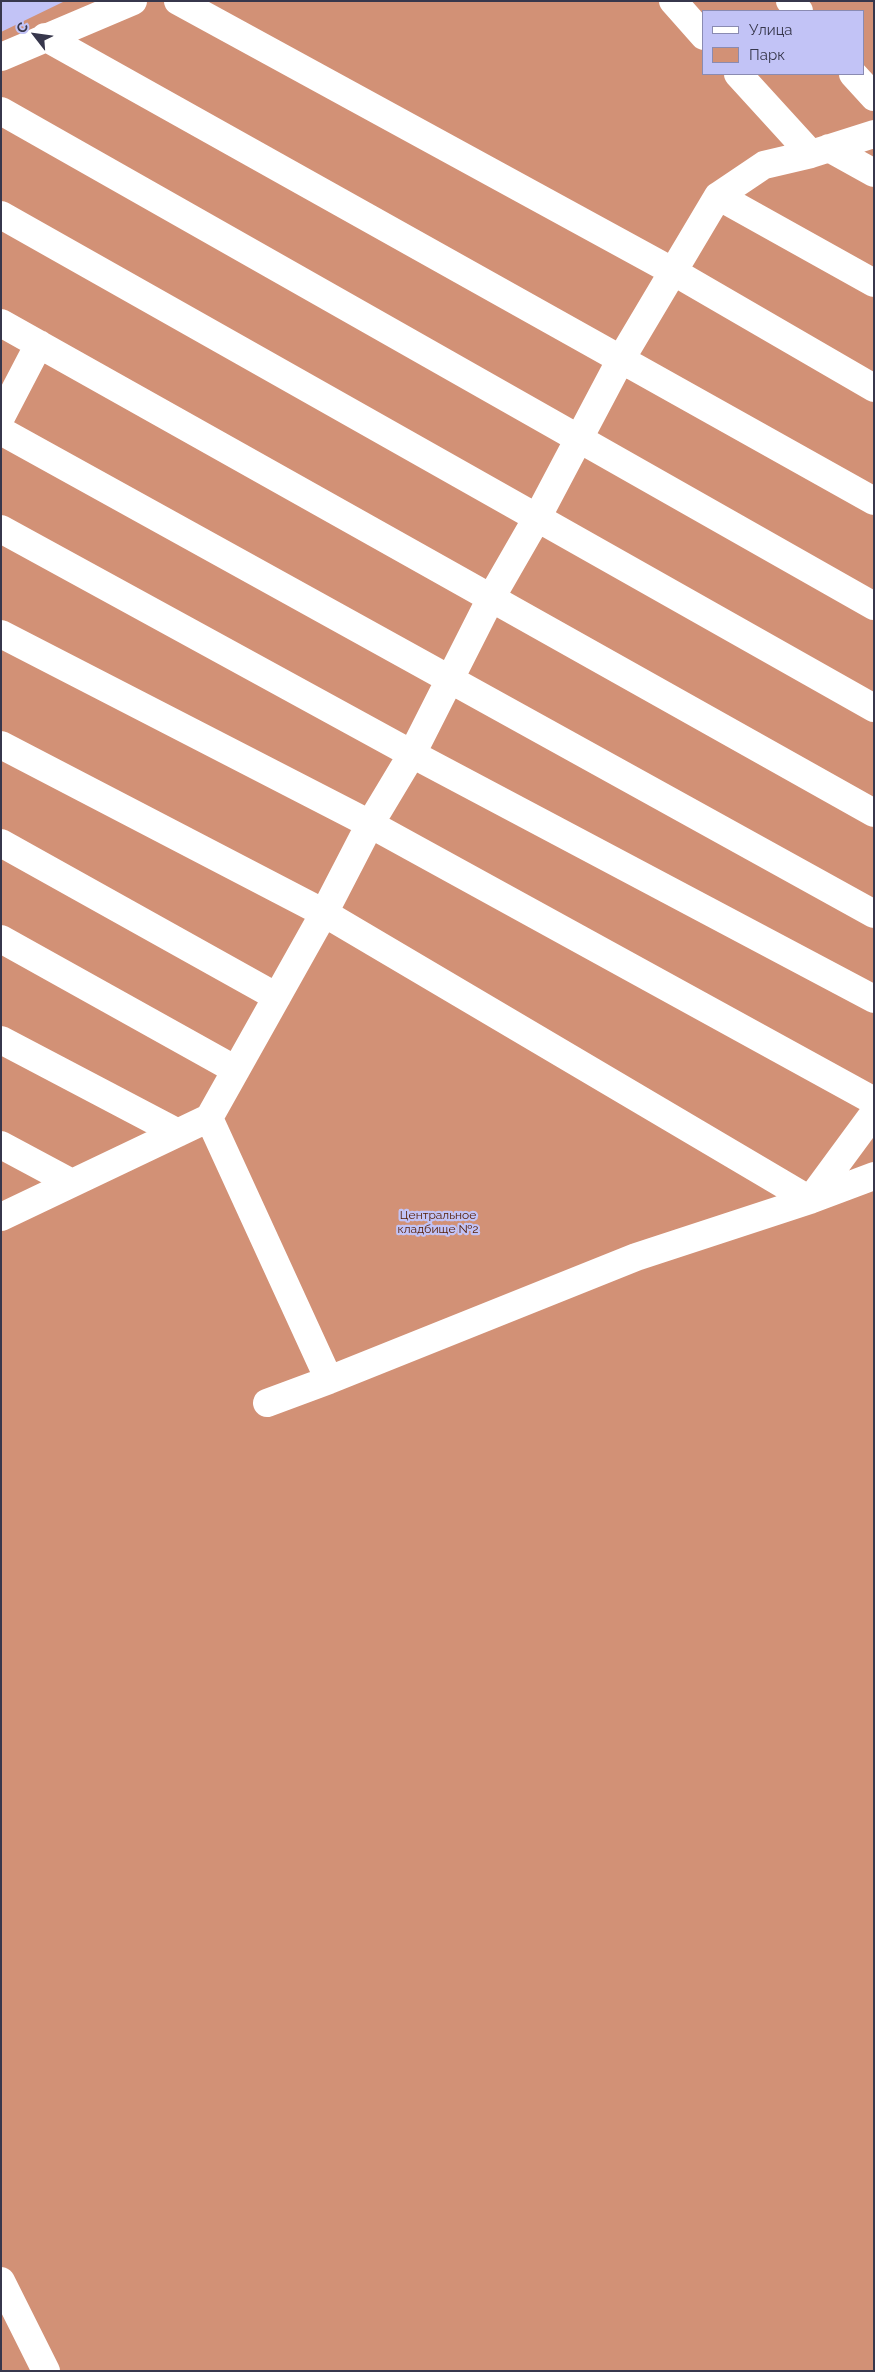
<!DOCTYPE html>
<html>
<head>
<meta charset="utf-8">
<style>
  body { margin:0 }
  #map { position:relative; width:875px; height:2372px; overflow:hidden; background:#c2c3f6; font-family:Raleway,sans-serif }
  canvas { display:block }
  .frame { position:absolute; inset:0; border:2px solid #37374c; pointer-events:none }
  .legend { position:absolute; left:702px; top:10px; width:162px; height:65px; box-sizing:border-box; background:#c2c3f6; border:1px solid #8a8bb2; margin:0; padding:6px 9px; list-style:none; font-size:15px; color:#37374c }
  .legend li { display:flex; align-items:center; gap:10px; height:25px }
  .legend b { width:25px; border:1px solid #8a8bb2 }
  .north { position:absolute; left:10px; top:10px; width:50px; height:50px; -webkit-text-stroke:4px #c2c3f6; paint-order:stroke; rotate:300deg; font-size:14px; font-weight:700; line-height:20px; text-align:center; color:#37374c }
  .north::after { content:''; display:block; margin:auto; width:18px; height:22px; background:#37374c; clip-path:polygon(50% 0,100% 100%,50% 72%,0 100%) }
</style>
</head>
<body>
<div id="map">
<canvas width="875" height="2372"></canvas>
<div class="frame"></div>
<ul class="legend">
<li><b style="height:6px;background:#fff"></b>Улица</li>
<li><b style="height:14px;background:#d29176"></b>Парк</li>
</ul>
<div class="north">С</div>
</div>
<script>
const ctx = document.querySelector('canvas').getContext('2d');
ctx.lineJoin = 'round';
function fillPath(path, color) {
  ctx.fillStyle = color;
  ctx.fill(path, 'evenodd');
}
function toPath(rows) {
  const path = new Path2D();
  for (const r of rows) {
    path.moveTo(r[0], r[1]);
    for (let i = 2; i < r.length; i += 2) path.lineTo(r[i], r[i + 1]);
  }
  return path;
}
function stroke(path, color, width, dash) {
  ctx.strokeStyle = color;
  ctx.lineWidth = width;
  ctx.lineCap = dash ? 'butt' : 'round';
  ctx.setLineDash(dash || []);
  ctx.stroke(path);
}
function label(font, color, halo, rows, align = 'center') {
  ctx.font = font + ' Raleway,sans-serif';
  ctx.lineWidth = 4.5;
  ctx.setLineDash([]);
  ctx.textBaseline = 'middle';
  ctx.strokeStyle = halo;
  ctx.fillStyle = color;
  for (const [text, x, y, turn = 0] of rows) {
    ctx.save();
    ctx.translate(x, y);
    ctx.rotate((+turn || 0) * Math.PI / 180);
    ctx.textAlign = isNaN(turn) ? turn : align;
    if (halo) ctx.strokeText(text, 0, 0);
    ctx.fillText(text, 0, 0);
    ctx.restore();
  }
}
const green = toPath([
  [65,1,874,1,874,2371,1,2371,1,32],
  [704,11,864,11,864,74,704,74]
]);
const minor = toPath([
  [178,1,674,272,874,388],
  [673,1,704,36],
  [790,1,799,11],
  [45,37,874,501],
  [1,57,133,1],
  [738,74,811,154],
  [853,74,874,97],
  [1,111,874,606],
  [829,148,874,173],
  [718,196,874,283],
  [1,215,874,708],
  [1,323,874,813],
  [1,417,39,344],
  [1,431,874,914],
  [1,529,412,754,874,999],
  [1,634,370,824,874,1101],
  [1,745,324,913,810,1200,874,1113],
  [1,843,277,997],
  [1,939,236,1070],
  [1,1040,178,1133],
  [209,1118,324,913,370,824,412,754,491,598,537,518,621,359,718,196,764,165,811,154,874,134],
  [1,1145,72,1183],
  [1,1217,209,1118,329,1380],
  [267,1403,329,1380,636,1257,810,1200,874,1176],
  [1,2281,46,2371]
]);
const parkNames = [
  ["Центральное",438,1215],
  ["кладбище №2",438,1229]
];
fillPath(green, '#d29176');
stroke(minor, '#fff', 28);
label('12px', '#521a00', '#c2c3f6', parkNames);
</script>
</body>
</html>
